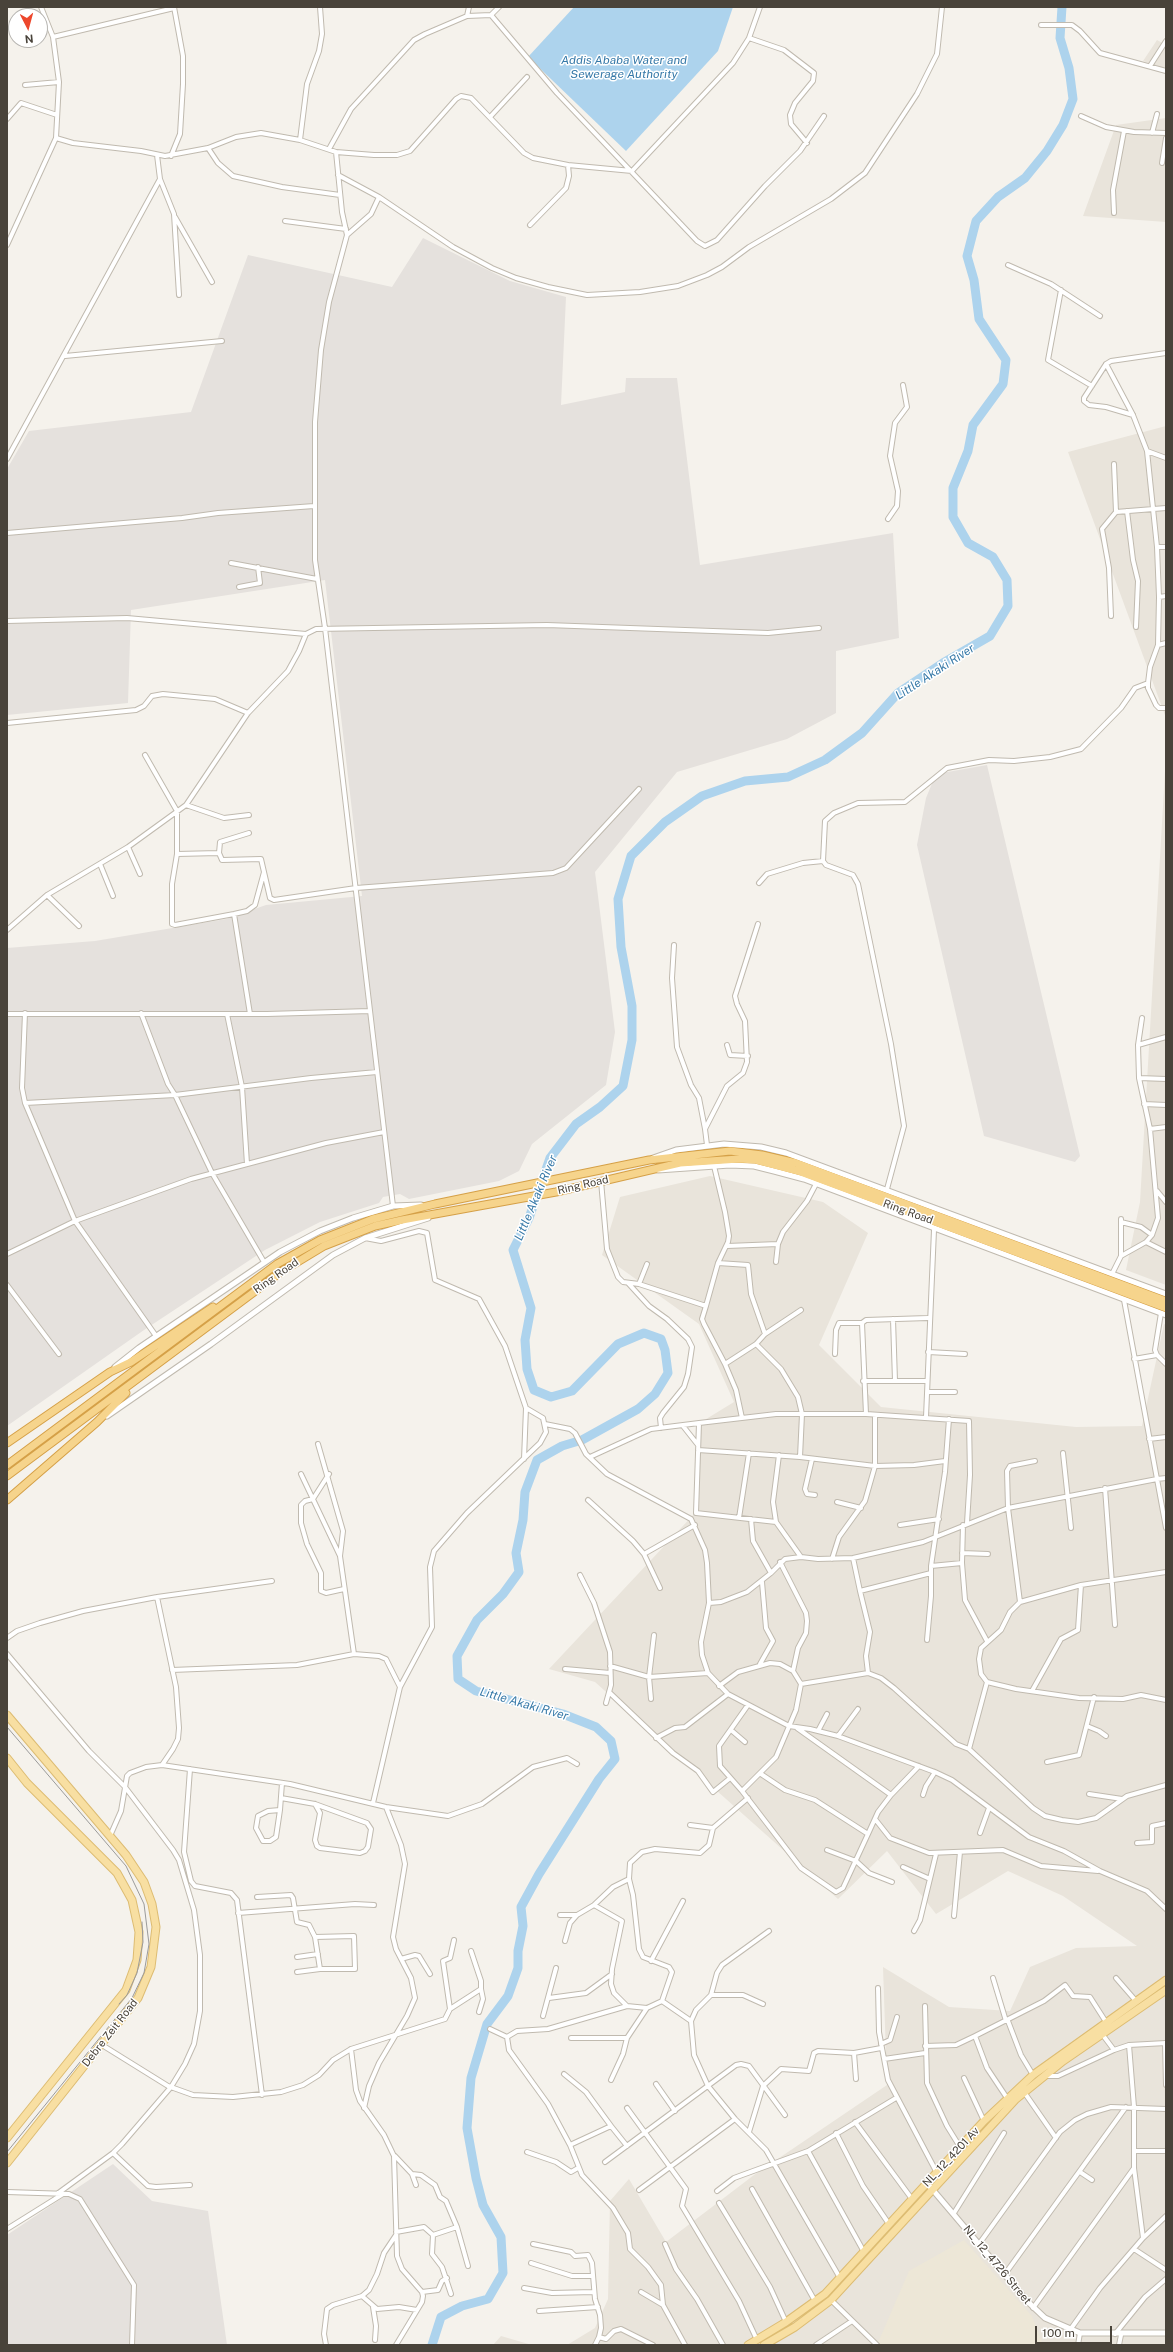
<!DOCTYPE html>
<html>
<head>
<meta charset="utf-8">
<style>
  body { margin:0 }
  #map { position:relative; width:1173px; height:2352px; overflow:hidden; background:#f5f2ec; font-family:"Public Sans",sans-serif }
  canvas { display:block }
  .frame { position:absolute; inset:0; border:8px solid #49433a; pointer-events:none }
  .north { position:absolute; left:8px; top:8px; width:40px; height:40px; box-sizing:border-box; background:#fff; border:1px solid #b6b4b0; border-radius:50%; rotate:174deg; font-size:11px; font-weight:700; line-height:16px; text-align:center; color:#49433a }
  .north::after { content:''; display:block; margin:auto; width:14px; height:18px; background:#ed472c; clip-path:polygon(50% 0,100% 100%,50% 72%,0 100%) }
  .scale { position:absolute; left:1035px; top:2326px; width:77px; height:18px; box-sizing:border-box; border:2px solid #49433a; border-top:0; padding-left:5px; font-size:12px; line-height:14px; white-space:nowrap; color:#49433a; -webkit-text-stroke:3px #fff; paint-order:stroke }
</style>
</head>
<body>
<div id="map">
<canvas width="1173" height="2352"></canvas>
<div class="frame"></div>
<div class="north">N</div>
<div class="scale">100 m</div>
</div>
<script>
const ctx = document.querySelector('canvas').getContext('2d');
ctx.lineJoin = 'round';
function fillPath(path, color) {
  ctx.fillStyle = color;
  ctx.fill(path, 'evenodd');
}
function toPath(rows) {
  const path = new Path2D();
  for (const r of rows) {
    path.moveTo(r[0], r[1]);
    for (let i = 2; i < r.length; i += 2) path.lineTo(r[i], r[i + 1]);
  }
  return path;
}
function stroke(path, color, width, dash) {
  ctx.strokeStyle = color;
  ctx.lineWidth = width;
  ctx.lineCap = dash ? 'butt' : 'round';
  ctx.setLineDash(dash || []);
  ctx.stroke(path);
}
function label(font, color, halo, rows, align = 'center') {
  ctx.font = font + ' "Public Sans",sans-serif';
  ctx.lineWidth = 3;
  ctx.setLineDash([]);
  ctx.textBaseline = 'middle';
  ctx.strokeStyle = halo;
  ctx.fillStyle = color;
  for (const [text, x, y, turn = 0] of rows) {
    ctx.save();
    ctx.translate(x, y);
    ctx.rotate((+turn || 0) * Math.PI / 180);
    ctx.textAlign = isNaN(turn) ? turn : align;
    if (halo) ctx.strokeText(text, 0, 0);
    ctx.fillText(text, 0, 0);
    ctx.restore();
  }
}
const residential = toPath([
  [1157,40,1166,45,1166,69,1143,61],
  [1166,118,1166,222,1083,216,1116,125],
  [1166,426,1166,718,1068,452],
  [1166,754,1166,1285,1126,1270,1140,1202],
  [710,1176,823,1202,868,1233,819,1345,881,1407,1076,1427,1142,1426,1164,1324,1166,1325,1166,2345,567,2345,595,2328,608,2299,610,2201,629,2179,666,2242,754,2175,887,2085,883,1967,949,2007,1010,2011,1030,1967,1076,1948,1137,1946,1063,1896,1008,1871,936,1914,887,1851,838,1899,595,1682,549,1669,696,1512,698,1424,734,1402,699,1324,602,1255,620,1197],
  [501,2336,532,2345,493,2345]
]);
const industrial = toPath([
  [423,238,510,281,566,297,561,405,625,392,626,378,677,378,700,565,893,533,899,638,836,651,836,713,787,739,677,772,595,872,615,1032,606,1085,532,1144,519,1171,499,1181,409,1199,400,1194,383,1197,379,1203,320,1222,265,1250,144,1330,7,1426,7,948,95,941,226,919,266,905,362,896,325,580,131,610,128,703,7,715,7,469,29,431,191,412,248,255,392,287],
  [987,765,1080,1156,1075,1162,984,1136,917,845,926,798,936,774],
  [113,2164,152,2201,208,2211,227,2345,7,2345,7,2235]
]);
const education = toPath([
  [964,2240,1032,2316,1043,2345,877,2345,909,2271]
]);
const water = toPath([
  [574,7,733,7,718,51,626,151,528,57]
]);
const river = toPath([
  [432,2345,441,2317,462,2306,488,2299,503,2273,501,2237,483,2205,476,2178,467,2128,471,2078,487,2024,508,1996,518,1968,518,1951,523,1926,521,1907,539,1874,599,1779,615,1759,611,1741,596,1727,563,1714,476,1691,458,1679,457,1656,477,1620,503,1594,519,1572,516,1553,523,1520,525,1492,537,1460,562,1446,582,1440,638,1409,655,1394,668,1373,665,1350,661,1339,644,1333,618,1344,572,1391,551,1397,534,1390,527,1369,525,1340,531,1308,513,1250,529,1218,550,1158,576,1124,600,1107,623,1086,632,1040,632,1006,621,947,618,899,631,856,665,822,702,796,745,781,788,777,825,760,862,733,898,693,943,663,990,636,1008,606,1007,580,993,557,968,543,953,517,953,488,968,451,973,425,1003,384,1006,360,979,319,974,280,967,256,976,221,998,197,1025,178,1047,151,1063,125,1073,99,1069,68,1060,38,1062,7]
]);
const minor = toPath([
  [469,7,467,16,491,15,499,7],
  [491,15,557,93,697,241,705,246,717,240,765,186,800,151,824,116],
  [1041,25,1072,25,1080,31,1100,53,1166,71],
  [53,37,174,8],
  [749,38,784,50,814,73,813,81,795,103,790,115,791,124,807,143],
  [1150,66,1166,41],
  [25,85,59,82],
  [1081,116,1106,127,1134,132,1166,133],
  [490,117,527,77],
  [7,119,21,103,57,115],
  [1152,133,1157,114],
  [56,138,73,143,141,151,165,156,208,148,236,137,261,133,300,140,336,152],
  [300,140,307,84,319,51,322,34,320,7],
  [208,148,218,163,233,176,282,187,340,195],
  [329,149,351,109,414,40,425,34,467,16],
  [171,156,180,134,183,84,183,56,174,7],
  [1162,163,1166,138],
  [568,165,632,171,733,63,749,38,760,7],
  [338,175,379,197,453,247,492,268,516,278,548,287,587,295,640,292,678,286,707,275,722,267,749,247,831,199,865,173,917,94,937,54,942,7],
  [160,179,174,214,179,295],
  [1114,213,1113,190,1124,131],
  [175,217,212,282],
  [285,221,346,229],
  [347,235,371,214,379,197],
  [7,245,56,138,59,82,53,37,41,7],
  [1008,265,1051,284,1100,316],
  [1061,290,1048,360,1092,386],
  [65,356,222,341],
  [1106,364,1133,415,1147,451],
  [1133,415,1106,407,1089,405,1084,401,1084,398,1106,364,1111,361,1166,353],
  [1166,458,1147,451,1157,547,1159,597,1158,645,1166,643],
  [7,459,160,179,157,155],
  [1114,464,1116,512,1166,508],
  [1127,511,1133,560,1138,581,1136,627],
  [888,519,897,506,898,491,890,456,895,423,907,407,903,385],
  [7,533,182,518,218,513,314,506],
  [1157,547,1166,547],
  [231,563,317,579],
  [239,587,260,583,258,567],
  [1159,597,1166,596],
  [1111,616,1109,568,1102,529,1116,512],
  [7,621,127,618,306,634],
  [1148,683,1148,688,1156,705,1159,708,1166,708],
  [7,723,136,710,144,706,152,696,163,694,215,699,248,713],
  [145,755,177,811,177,854,172,884,172,924,175,925,234,914,247,911,255,905,264,872,261,859,222,860,219,853,177,854],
  [186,805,224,818,249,815],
  [128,847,140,874],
  [219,853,220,842,249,833],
  [100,864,113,896],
  [264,872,270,898,274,900,356,888,553,873,566,868,639,789],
  [759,883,767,874,803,863,823,861],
  [47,895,79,926],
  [234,914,250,1014],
  [7,930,47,895,128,847,186,805,248,713,288,671,299,651,306,634,316,629,547,625,768,633,819,628],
  [674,945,672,978,677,1047,691,1085,699,1098,705,1129],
  [141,1013,168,1084,175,1095,212,1173,264,1262],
  [7,1014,267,1014,370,1011],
  [227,1014,242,1087,247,1164],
  [727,1045,730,1055,748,1056],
  [1138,1045,1166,1037],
  [1139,1078,1166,1079],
  [25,1103,22,1088,25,1013],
  [1144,1104,1166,1105],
  [1150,1129,1166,1127],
  [707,1145,705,1129,727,1086,743,1073,747,1062,745,1021,737,1004,735,996,758,924],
  [601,1181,607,1249,618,1277,623,1282,639,1284,706,1306,702,1319,704,1324,725,1364,736,1390,742,1418],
  [887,1189,904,1126,891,1044,858,884,853,875,826,865,823,861,825,821,834,813,858,803,905,802,947,768,989,760,1014,761,1050,757,1081,749,1121,708,1135,688,1148,683,1150,667,1158,645],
  [1157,1191,1166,1202],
  [393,1206,325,628,315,560,315,422,321,350,329,302,347,235,342,212,336,152,374,155,397,155,410,151,456,99,461,96,471,98,524,153,533,158,568,165,569,176,566,188,530,225],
  [1121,1222,1141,1227,1152,1235],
  [365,1238,381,1241,419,1231,427,1233,435,1280,479,1299,505,1346,526,1408,543,1418,546,1432,540,1443,467,1513,434,1551,430,1567,432,1627,400,1687,373,1803],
  [1146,1242,1166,1252],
  [727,1246,778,1244],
  [7,1254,75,1221,191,1179,326,1143,384,1132],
  [1121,1256,1121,1219],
  [776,1262,778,1244,783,1232,807,1201,816,1184],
  [718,1263,748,1265,751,1294,765,1334],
  [1112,1274,1121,1256,1146,1242,1152,1235,1158,1218,1150,1129,1139,1078,1138,1045,1142,1018],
  [628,1283,649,1306,667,1319,688,1339,692,1347,688,1374,684,1387,663,1413,660,1418,661,1428],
  [639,1284,647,1264],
  [7,1285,59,1354],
  [1124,1300,1157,1479,1166,1478],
  [706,1306,718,1263,728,1242,729,1236,725,1212,714,1166],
  [801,1310,765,1334,756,1344,781,1369,798,1397,802,1414,866,1414,969,1421,970,1475,967,1523],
  [1161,1313,1155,1350,1157,1355,1166,1364],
  [893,1319,895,1381],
  [156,1336,75,1221,25,1103,175,1095,311,1078,377,1072],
  [928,1352,965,1354],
  [835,1354,836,1330,839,1323,862,1323],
  [1134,1359,1157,1355],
  [725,1364,756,1344],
  [863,1381,927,1381],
  [927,1392,955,1392],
  [866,1414,862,1323,866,1320,928,1318],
  [926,1417,934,1230],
  [545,1424,570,1429,575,1433,586,1454,607,1474,691,1519,705,1550,707,1563,709,1603,701,1642,702,1655,708,1673,728,1694,789,1726,810,1729,838,1736,935,1772,952,1780,1029,1837,1064,1851,1100,1871,1147,1891,1166,1909],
  [683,1426,698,1445],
  [1149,1439,1166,1437],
  [318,1444,343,1531,340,1556],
  [698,1450,800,1457],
  [1063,1453,1071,1528],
  [590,1457,651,1429,699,1423],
  [524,1459,526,1408],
  [812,1459,805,1489,807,1494,815,1495],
  [945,1461,914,1465,875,1466,800,1457,802,1414,776,1414,699,1423,696,1513,776,1522,801,1557,818,1559,853,1558,923,1542,1008,1508,1157,1479,1166,1528],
  [301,1474,340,1556,354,1654],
  [329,1474,313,1499,305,1501,301,1505,301,1523,307,1544,321,1573,321,1591,326,1593,344,1589],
  [1105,1488,1115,1625],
  [588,1500,633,1541,644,1554,660,1588],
  [837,1502,861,1508],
  [739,1518,749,1453],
  [776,1522,773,1502,779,1455],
  [900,1525,939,1519],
  [963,1525,962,1563,965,1600,987,1641],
  [962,1553,988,1554],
  [644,1554,695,1525],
  [853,1558,860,1591,931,1573],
  [832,1559,839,1537,865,1501,875,1466,875,1415],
  [780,1562,806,1613,807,1621,806,1633,798,1648,793,1671],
  [931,1566,962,1563],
  [1166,1572,1081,1585,1020,1602,1010,1612,1001,1630,981,1648,979,1659,981,1674,987,1682,1016,1689,1079,1698,1123,1699,1141,1695,1166,1700],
  [771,1573,785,1559,801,1557],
  [580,1575,594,1603,610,1652,611,1685,606,1703],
  [157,1597,176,1687,179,1728,178,1739,173,1749,162,1765],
  [1020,1602,1008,1508,1007,1471,1010,1466,1035,1461],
  [709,1603,721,1602,747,1592,771,1573,753,1541,751,1519],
  [7,1638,17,1631,40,1623,83,1611,157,1597,272,1581],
  [927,1640,931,1596,931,1566,945,1472,949,1419],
  [7,1654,89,1751,125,1787,173,1850,179,1860,194,1910,200,1955,200,2011,194,2044,185,2064,171,2087,122,2144,113,2153,57,2194],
  [760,1664,773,1641,766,1628,762,1582],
  [610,1666,649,1677,708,1673],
  [565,1669,610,1673],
  [172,1670,297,1665,354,1654,379,1656,386,1659,400,1687],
  [868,1673,881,1678,894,1688,956,1744,969,1749,987,1682],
  [719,1686,738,1672,770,1663,780,1664,793,1671,801,1684],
  [1032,1691,1061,1639,1078,1630,1081,1585],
  [610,1693,673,1753,698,1771,713,1792,729,1779],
  [651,1699,649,1677,654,1635],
  [748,1705,719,1746,720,1766,742,1791,776,1757,796,1710,801,1684,868,1673,866,1656,870,1632,860,1591],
  [1087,1726,1099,1731,1106,1736],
  [797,1728,891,1795,919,1766],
  [731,1730,745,1742],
  [818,1731,827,1714],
  [838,1736,858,1709],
  [656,1738,675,1728,685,1727,728,1694],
  [969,1749,1033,1808,1045,1816,1062,1820,1078,1822,1096,1818,1127,1796,1166,1785],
  [1047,1762,1079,1755,1094,1697],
  [190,1769,184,1852,191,1881,195,1886,231,1893,237,1900,262,2095],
  [761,1774,785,1790,815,1800,868,1834,878,1812,891,1795],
  [742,1791,801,1868,836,1892,843,1888,868,1834],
  [1089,1794,1122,1799],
  [923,1795,926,1786,935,1772],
  [281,1798,315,1804,367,1823,371,1829,368,1847,365,1851,360,1853,320,1848,317,1846,315,1840,320,1813,315,1804],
  [280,1810,268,1811,258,1816,256,1828,263,1841,270,1841,276,1837,280,1810,282,1783],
  [875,1819,890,1838,929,1853,1003,1850,1041,1866,1098,1871],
  [690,1825,713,1828],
  [980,1833,989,1808],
  [110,1836,121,1811,127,1776,130,1773,146,1767,162,1765,290,1784,386,1807,448,1816,482,1804,533,1767,567,1758,577,1764],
  [1137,1843,1152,1842,1152,1826,1166,1823],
  [827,1850,856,1861,869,1873,892,1882],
  [903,1867,930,1879],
  [257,1897,291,1895,293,1898,297,1922,309,1925,315,1937,354,1936,355,1969,320,1969,297,1972],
  [594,1905,622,1921,612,1969,611,1984,614,1993,627,2006],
  [238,1913,355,1904,374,1905],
  [560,1915,577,1915,594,1905,613,1887,629,1879],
  [954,1916,960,1852],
  [914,1931,920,1920,936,1854],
  [315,1937,320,1969],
  [565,1941,570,1923,577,1915],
  [297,1957,318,1954],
  [401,1959,415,1955,419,1956,430,1974],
  [651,1961,683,1901],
  [993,1978,1006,2021],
  [1116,1978,1136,2001],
  [878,1988,879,2032,888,2080,937,2173],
  [711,1995,717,1973,722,1965,769,1931],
  [549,1998,586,1993,612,1974],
  [662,2001,691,2021],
  [763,2004,743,1995,711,1995,696,2010,691,2021,694,2055,708,2086,735,2119,766,2150,840,2278],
  [925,2006,927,2083,947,2126,960,2147],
  [450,2009,481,1989,481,1981,471,1951],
  [479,2012,483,1999,481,1989],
  [543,2016,556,1968],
  [1008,2021,1021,2055,1033,2075],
  [490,2029,507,2037],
  [1102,2034,1114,2050],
  [975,2036,1044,2001,1065,1985,1073,1996,1090,1997,1106,2022],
  [571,2038,627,2038],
  [1165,2043,1166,2085],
  [881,2044,890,2040,897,2017],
  [102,2045,168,2086,193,2095,233,2097,281,2092,303,2085,319,2075,333,2060,351,2049,445,2019,450,2009,443,1961,450,1958,454,1940],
  [1129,2045,1134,2107,1134,2168,1143,2238],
  [925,2046,956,2045,975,2036,987,2068,1007,2098],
  [351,2049,356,2090,360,2101,384,2135,394,2156,397,2256,402,2269,422,2292,423,2296,422,2302,396,2345],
  [854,2053,856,2079],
  [884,2059,925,2053],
  [564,2074,586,2092,611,2126,570,2145],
  [1044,2076,1058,2076,1114,2050,1129,2045,1166,2043],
  [964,2078,984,2121],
  [611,2080,623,2054,627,2038,647,2008],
  [656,2084,675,2111],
  [1024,2092,1056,2138],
  [364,2108,369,2086,379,2063,407,2016,415,1998,411,1978,396,1949,393,1937,405,1864,401,1845,386,1807],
  [627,2108,686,2189,682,2206,739,2301,757,2340],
  [855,2122,912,2199],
  [611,2126,627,2146],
  [749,2132,763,2086,781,2069,809,2071,814,2053,818,2051,854,2053,881,2048],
  [836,2133,863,2186,889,2224],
  [808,2151,864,2252],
  [1134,2151,1166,2151],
  [527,2152,556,2162,571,2172,578,2168],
  [113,2153,148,2186,156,2187,190,2185],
  [395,2156,412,2174,416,2185],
  [605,2162,736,2065,741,2064,749,2066,785,2115],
  [1080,2172,1092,2180],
  [412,2174,421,2175,435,2185,440,2197,446,2201,457,2227],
  [752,2189,815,2301],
  [639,2190,735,2119],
  [717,2191,734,2178,808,2151,896,2098],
  [7,2192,69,2194,80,2199,134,2285,132,2345],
  [719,2203,770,2287,786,2322],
  [954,2213,1004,2133],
  [7,2229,63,2194],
  [396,2232,424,2227,433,2235,457,2227,468,2266],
  [433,2235,432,2254,442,2267,451,2294],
  [533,2244,571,2252,575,2256,588,2255,592,2263,595,2299,600,2315,601,2328,599,2337],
  [665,2244,676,2269,697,2299,723,2345],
  [979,2244,1060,2132,1075,2120,1087,2114,1111,2107,1166,2109],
  [1134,2249,1166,2270],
  [531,2263,572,2276,592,2276],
  [1005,2274,1126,2107],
  [524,2288,552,2293,594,2292],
  [422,2292,438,2290,442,2281,447,2278],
  [641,2292,663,2305],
  [362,2296,377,2309,399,2307,417,2310],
  [831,2300,877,2345],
  [373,2307,376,2326,375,2340],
  [1033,2308,1134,2168],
  [539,2311,598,2307],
  [1070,2330,1100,2288,1143,2238,1166,2216],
  [1115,2334,1145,2297,1166,2279],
  [326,2345,324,2334,327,2309,333,2305,362,2296,369,2290,377,2274,384,2253,396,2235],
  [595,2345,599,2337,606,2339,614,2331,621,2329,653,2345],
  [685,2345,663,2305,661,2285,648,2267,630,2249,628,2233,613,2208,582,2175,570,2145,548,2104,509,2050,507,2037,517,2031,548,2029,627,2006,647,2008,662,2001,672,1972,669,1967,643,1957,639,1949,633,1895,629,1879,630,1863,642,1852,655,1849,700,1853,709,1845,713,1828,748,1798],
  [816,2345,852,2321],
  [1078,2345,1080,2333],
  [1119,2345,1121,2335]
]);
const tertiary = toPath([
  [653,1158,676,1150,724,1144,761,1147,786,1153,1166,1294],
  [658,1170,730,1165,754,1166,774,1171,804,1179,1166,1315],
  [115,1367,139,1348,280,1252,320,1231,353,1218,393,1206,421,1205],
  [107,1416,211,1344,333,1255,365,1238,428,1218],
  [927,2183,1027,2301,1045,2318,1080,2333,1166,2333]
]);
const primary = toPath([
  [7,1715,126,1855,144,1882,152,1904,156,1927,151,1967,138,1998,7,2163],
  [7,1758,27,1783,117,1873,132,1900,139,1932,137,1960,126,1990,7,2138],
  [748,2345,786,2322,825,2294,984,2121,1033,2075,1166,1980],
  [764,2345,795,2327,831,2300,1016,2099,1063,2061,1166,1990]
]);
const trunk = toPath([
  [7,1443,110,1372,131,1362,213,1307],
  [7,1465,277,1264,320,1240,373,1219,435,1204,649,1160,730,1151,762,1155,796,1163,1166,1301],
  [7,1476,281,1272,324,1246,375,1226,402,1220,556,1192,680,1163,739,1159,756,1160,798,1171,1166,1308],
  [7,1500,97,1422,126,1393]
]);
const tram = toPath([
  [7,1727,126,1866,144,1904,149,1944,144,1973,132,1998,7,2152],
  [119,2004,127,1995,137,1973,143,1942,142,1922]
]);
const streetNames = [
  ["Ring Road",583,1185,-13],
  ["Ring Road",908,1212,20],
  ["Ring Road",276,1276,-35],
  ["Debre Zeit Road",110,2033,-52],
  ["NL_12_4201 Av",951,2157,-47],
  ["NL_12_4726 Street",997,2265,50]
];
const waterNames = [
  ["Addis Ababa Water and",624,60],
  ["Sewerage Authority",624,74],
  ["Little Akaki River",935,672,-33],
  ["Little Akaki River",536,1198,-67],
  ["Little Akaki River",524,1704,16]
];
fillPath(residential, '#e9e4db');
fillPath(industrial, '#e5e1dd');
fillPath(education, '#ede7d7');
fillPath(water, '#add3ed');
stroke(river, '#add3ed', 9);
stroke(minor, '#c0baaf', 6);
stroke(tertiary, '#c0baaf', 7);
stroke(primary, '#ddbc72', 9);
stroke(trunk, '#d5a047', 9);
stroke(minor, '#fff', 4);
stroke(tertiary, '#fff', 5);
stroke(primary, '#f8dfa2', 7);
stroke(trunk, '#f6d48c', 7);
stroke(tram, '#9a9a9a', 1);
label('11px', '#49433a', '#fff', streetNames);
label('italic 12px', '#3679a8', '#fff', waterNames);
</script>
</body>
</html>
